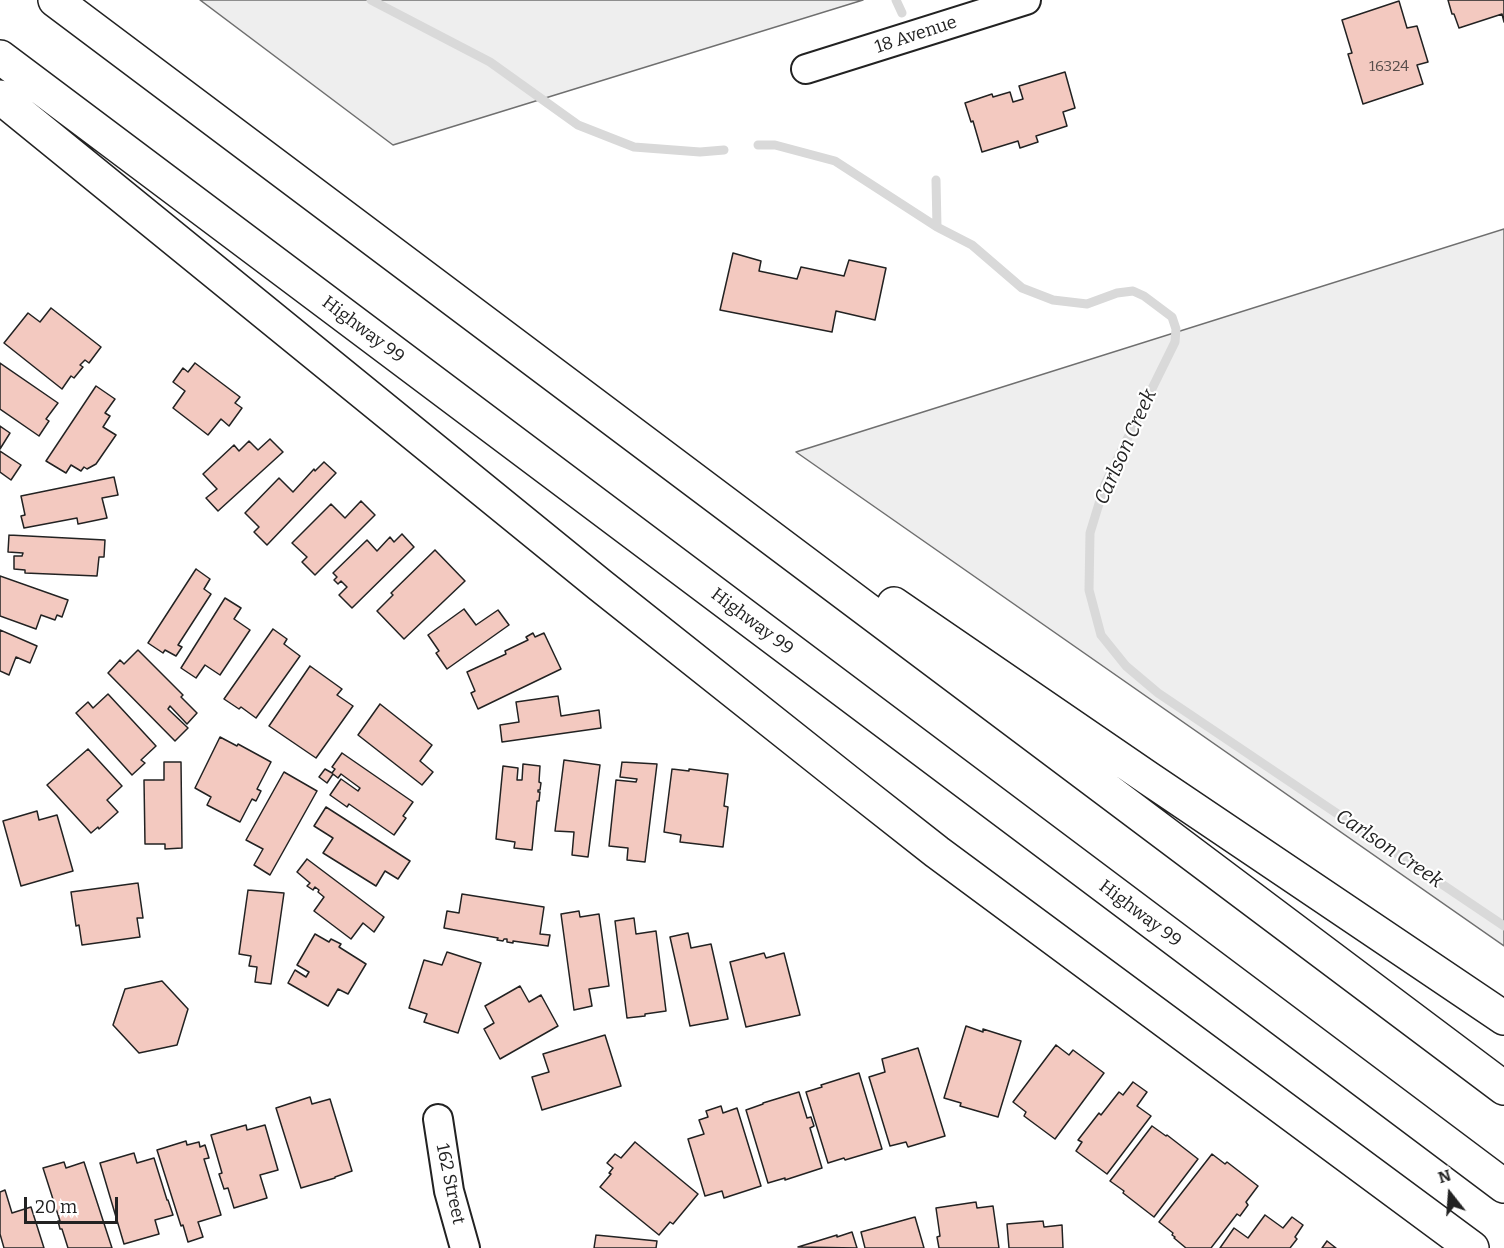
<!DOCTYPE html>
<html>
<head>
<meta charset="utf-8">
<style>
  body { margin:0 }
  #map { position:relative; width:1504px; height:1248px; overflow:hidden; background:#fff; font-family:Bitter,serif }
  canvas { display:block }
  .north { position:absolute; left:1420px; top:1164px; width:60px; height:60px; -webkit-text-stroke:4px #fff; paint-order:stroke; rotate:343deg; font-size:16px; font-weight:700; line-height:24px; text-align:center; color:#222 }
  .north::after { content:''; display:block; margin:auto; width:21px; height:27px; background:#222; clip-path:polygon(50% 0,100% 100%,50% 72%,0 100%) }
  .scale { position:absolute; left:24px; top:1197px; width:94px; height:27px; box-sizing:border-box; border:3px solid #222; border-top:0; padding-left:8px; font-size:18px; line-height:21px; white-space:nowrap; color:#222; -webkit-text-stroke:4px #fff; paint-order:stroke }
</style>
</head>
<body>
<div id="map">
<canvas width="1504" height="1248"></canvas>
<div class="north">N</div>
<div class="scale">20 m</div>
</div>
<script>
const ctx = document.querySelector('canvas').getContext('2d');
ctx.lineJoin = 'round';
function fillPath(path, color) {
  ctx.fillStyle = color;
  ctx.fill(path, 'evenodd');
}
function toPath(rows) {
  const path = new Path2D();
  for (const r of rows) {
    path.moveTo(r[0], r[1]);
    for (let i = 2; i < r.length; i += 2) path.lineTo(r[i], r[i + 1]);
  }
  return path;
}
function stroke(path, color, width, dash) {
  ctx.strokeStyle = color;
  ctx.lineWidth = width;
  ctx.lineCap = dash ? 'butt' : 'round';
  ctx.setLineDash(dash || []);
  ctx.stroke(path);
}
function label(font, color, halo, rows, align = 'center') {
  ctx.font = font + ' Bitter,serif';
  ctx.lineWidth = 4.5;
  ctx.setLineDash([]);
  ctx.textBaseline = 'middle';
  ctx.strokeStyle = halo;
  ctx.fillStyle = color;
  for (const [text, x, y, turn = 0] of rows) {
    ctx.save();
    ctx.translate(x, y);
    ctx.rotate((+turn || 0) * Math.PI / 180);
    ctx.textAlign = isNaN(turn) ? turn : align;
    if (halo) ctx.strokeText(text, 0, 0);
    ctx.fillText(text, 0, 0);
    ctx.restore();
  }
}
const green = toPath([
  [200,0,863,0,393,145,200,0],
  [1504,229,1504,946,796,452,1504,229]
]);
const stream = toPath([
  [371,0,490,62,578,125,634,147,700,152,724,150],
  [896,0,902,13],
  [758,145,775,145,835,161,937,227,972,245,1022,288,1053,300,1087,304,1117,293,1133,291,1144,296,1172,317,1176,329,1175,342,1105,484,1090,533,1089,590,1101,635,1126,666,1158,693,1504,926],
  [936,180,937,227]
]);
const building = toPath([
  [1448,0,1504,0,1504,22,1502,14,1459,28,1454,14,1452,14,1448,0],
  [1399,1,1407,28,1417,26,1428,62,1417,65,1423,84,1363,104,1348,54,1352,53,1342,20,1399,1],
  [1065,72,1075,108,1063,112,1067,126,1036,136,1038,142,1020,148,1018,141,982,152,973,121,971,122,965,103,992,94,993,97,1010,92,1013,102,1023,99,1019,86,1065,72],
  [733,253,761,261,759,271,797,279,801,267,844,276,849,260,886,268,875,320,836,311,832,332,720,310,733,253],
  [51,308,101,347,89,363,85,360,80,365,83,367,74,378,71,376,62,389,4,343,28,313,40,322,51,308],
  [0,363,58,403,46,419,49,421,39,436,0,409,0,363],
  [195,363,240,397,235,403,242,408,229,426,221,419,208,435,173,408,185,391,173,382,183,368,188,372,195,363],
  [96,386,115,399,105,413,110,416,103,427,116,435,96,464,87,469,84,467,81,471,71,465,66,473,46,461,96,386],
  [0,426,10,433,0,449,0,426],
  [270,439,283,452,218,511,206,498,217,489,203,474,234,445,239,451,249,441,258,450,270,439],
  [0,451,21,465,11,480,0,472,0,451],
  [324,462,336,473,267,545,254,532,259,527,245,513,279,478,293,492,314,469,315,471,324,462],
  [114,477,118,495,102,498,107,518,78,524,77,518,24,528,21,516,25,515,21,496,114,477],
  [361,501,375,515,315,575,302,562,307,557,292,543,331,504,345,518,361,501],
  [402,534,414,547,352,608,339,595,347,587,341,581,338,584,334,580,337,577,333,573,367,540,377,551,390,537,394,542,402,534],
  [9,535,105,540,104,557,99,557,97,576,25,573,25,570,14,569,14,556,22,556,23,553,8,552,9,535],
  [435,550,465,581,404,639,377,611,393,595,391,593,435,550],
  [196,569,210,579,204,589,211,594,178,645,182,647,176,656,165,650,163,653,148,643,196,569],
  [0,576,68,600,62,617,57,615,55,620,41,615,36,629,0,616,0,576],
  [225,598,241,608,234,619,250,630,220,675,205,665,196,678,181,668,225,598],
  [464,609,476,625,498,610,509,625,447,669,436,653,439,651,428,635,464,609],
  [273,629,287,639,284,644,300,656,256,718,241,707,239,709,224,699,273,629],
  [0,630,37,646,30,663,16,657,9,675,0,671,0,630],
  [533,633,535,637,544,633,561,669,478,709,471,693,475,691,467,672,506,654,505,651,528,640,526,637,533,633],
  [138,650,183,695,181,697,197,713,187,724,170,706,168,709,188,728,175,741,108,673,120,660,124,664,138,650],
  [310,666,342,689,337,695,353,706,316,758,269,726,310,666],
  [108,694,156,746,141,760,145,763,132,775,76,713,88,702,93,708,108,694],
  [558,696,561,716,599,710,601,728,502,742,500,725,519,722,516,702,558,696],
  [380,704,432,745,420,761,433,772,422,785,358,735,380,704],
  [220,737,237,746,238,744,271,762,257,789,261,791,256,801,252,799,240,822,207,805,211,797,195,788,220,737],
  [88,749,122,786,107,800,118,812,99,829,98,827,91,833,47,785,88,749],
  [342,753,413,802,403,816,406,818,394,835,349,804,347,807,330,795,341,779,358,791,360,788,341,774,338,778,333,774,327,783,319,777,325,769,332,773,335,769,332,767,342,753],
  [564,760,600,765,588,857,572,855,574,832,555,831,564,760],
  [164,762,181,762,182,848,165,849,165,844,145,844,144,780,164,780,164,762],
  [622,762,657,764,645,862,627,860,628,848,609,846,616,780,636,782,637,779,620,777,622,762],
  [523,764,540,766,539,782,541,783,540,790,538,790,538,792,540,792,539,801,537,801,532,850,514,848,515,842,496,839,503,766,518,768,517,780,522,780,523,764],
  [672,769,689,771,689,769,728,774,724,806,728,807,723,847,680,842,681,835,664,832,672,769],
  [284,772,317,791,270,875,254,865,263,849,246,840,284,772],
  [326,807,410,861,398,879,385,871,376,886,323,853,333,838,314,826,326,807],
  [37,811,39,820,57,815,73,871,21,886,3,821,37,811],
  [307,859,384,917,374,932,363,923,351,939,314,911,324,897,318,892,319,890,315,887,313,890,307,886,310,883,297,872,307,859],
  [138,883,143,918,137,918,140,937,82,945,79,925,76,926,71,892,138,883],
  [248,890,284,893,271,984,255,982,257,967,249,966,251,956,239,954,248,890],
  [462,894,544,907,540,934,550,935,548,946,513,941,513,943,507,942,507,939,504,939,503,941,497,940,498,938,444,928,447,911,459,913,462,894],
  [579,911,580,917,599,914,609,986,589,989,592,1006,574,1010,561,914,579,911],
  [634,918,636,934,656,931,666,1011,645,1014,645,1016,627,1018,615,921,634,918],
  [688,933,691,948,711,944,728,1019,690,1026,670,937,688,933],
  [315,934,329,942,331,939,341,944,339,947,366,964,348,994,338,989,328,1006,288,983,295,970,306,977,309,972,297,965,315,934],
  [447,952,481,963,458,1033,424,1022,427,1014,409,1008,424,960,442,965,447,952],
  [764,953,766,958,784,953,800,1015,746,1027,730,962,764,953],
  [162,981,188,1009,177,1045,139,1053,113,1025,125,989,162,981],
  [520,986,529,1002,541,995,558,1026,500,1059,484,1029,494,1023,485,1006,520,986],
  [966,1026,983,1032,983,1029,1021,1041,998,1117,960,1106,961,1103,944,1098,966,1026],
  [605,1035,621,1086,542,1110,532,1077,549,1072,543,1054,605,1035],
  [1056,1045,1069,1055,1073,1050,1104,1073,1055,1139,1024,1116,1026,1112,1013,1102,1056,1045],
  [918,1048,945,1136,908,1147,906,1142,890,1146,869,1077,885,1072,882,1059,918,1048],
  [859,1073,882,1149,845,1160,844,1158,828,1163,806,1092,822,1087,821,1085,859,1073],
  [1133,1082,1147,1092,1137,1106,1151,1116,1107,1174,1076,1151,1082,1142,1078,1140,1099,1113,1101,1115,1119,1092,1123,1095,1133,1082],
  [799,1092,807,1118,811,1117,814,1126,810,1128,822,1168,785,1180,785,1178,768,1183,746,1110,763,1104,763,1103,799,1092],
  [310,1097,312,1104,330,1099,352,1171,335,1177,335,1178,301,1188,276,1108,310,1097],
  [721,1106,723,1113,737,1108,761,1186,724,1198,722,1191,705,1196,688,1139,704,1134,699,1120,708,1117,706,1111,721,1106],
  [246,1125,247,1130,265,1125,278,1170,260,1175,267,1198,234,1208,228,1188,224,1189,219,1174,222,1173,211,1135,246,1125],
  [1152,1126,1166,1136,1167,1135,1198,1159,1154,1217,1123,1193,1124,1191,1110,1181,1152,1126],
  [186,1141,187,1145,199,1142,200,1147,205,1145,209,1158,204,1159,221,1215,198,1222,203,1237,188,1242,183,1225,181,1226,157,1150,186,1141],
  [635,1142,698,1194,673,1224,670,1222,659,1235,600,1187,611,1174,609,1173,613,1168,607,1163,615,1154,621,1158,635,1142],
  [134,1153,137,1163,154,1158,167,1200,168,1200,173,1215,155,1220,159,1234,124,1244,100,1163,134,1153],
  [1212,1154,1225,1164,1227,1162,1258,1186,1246,1202,1248,1205,1240,1216,1237,1214,1211,1248,1186,1248,1174,1238,1175,1237,1172,1235,1173,1233,1159,1222,1212,1154],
  [64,1162,66,1168,84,1162,112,1248,68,1248,62,1229,60,1229,58,1221,60,1221,43,1168,64,1162],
  [5,1190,12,1213,31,1207,44,1248,4,1248,0,1234,0,1192,5,1190],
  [976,1202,977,1208,993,1206,999,1248,939,1248,937,1237,940,1236,936,1208,976,1202],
  [1265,1215,1283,1228,1292,1217,1303,1225,1295,1237,1297,1239,1290,1248,1220,1248,1234,1228,1248,1238,1265,1215],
  [915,1217,924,1248,865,1248,861,1232,915,1217],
  [1043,1221,1044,1227,1062,1225,1063,1248,1009,1248,1007,1224,1043,1221],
  [852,1232,857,1248,798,1247,837,1235,837,1237,852,1232],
  [596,1235,657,1241,656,1248,594,1248,596,1235],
  [1327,1241,1336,1248,1322,1248,1327,1241]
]);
const minor = toPath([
  [806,69,1026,0],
  [438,1119,449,1191,465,1248]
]);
const motorway = toPath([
  [55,0,1504,1088],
  [0,57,1504,1186],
  [0,97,600,585,848,782,937,852,1472,1248],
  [894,604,1148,778,1504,1018]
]);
const numberNames = [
  ["16324",1389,67]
];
const streetNames = [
  ["18 Avenue",916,35,-18],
  ["Highway 99",363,330,37],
  ["Highway 99",752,622,37],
  ["Highway 99",1140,914,37],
  ["162 Street",450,1184,78]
];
const waterNames = [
  ["Carlson Creek",1126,447,-66],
  ["Carlson Creek",1389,849,34]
];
fillPath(green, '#eee');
stroke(green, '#6f6f6f', 1.5);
stroke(stream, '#d9d9d9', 9);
fillPath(building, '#f3c9c0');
stroke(building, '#222', 1.5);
stroke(minor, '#222', 32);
stroke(motorway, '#222', 36);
stroke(minor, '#fff', 28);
stroke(motorway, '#fff', 33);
label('15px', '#564c4a', null, numberNames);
label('18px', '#222', '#fff', streetNames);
label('italic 20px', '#222', '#fff', waterNames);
</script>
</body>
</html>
